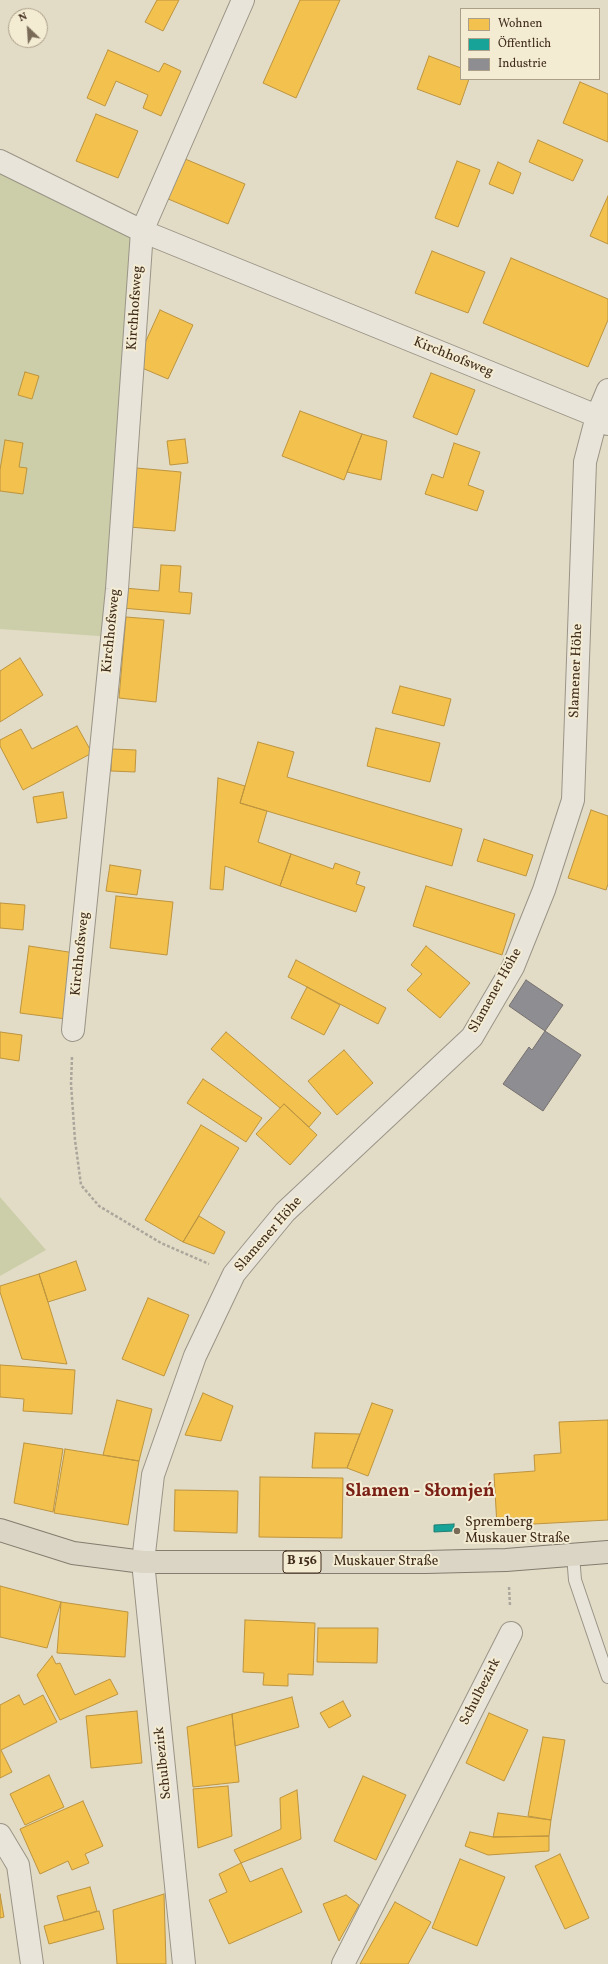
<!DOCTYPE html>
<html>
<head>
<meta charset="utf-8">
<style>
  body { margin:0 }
  #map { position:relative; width:608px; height:1964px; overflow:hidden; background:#e2dcc6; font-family:Vollkorn,serif }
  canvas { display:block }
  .legend { position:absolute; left:460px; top:8px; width:140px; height:72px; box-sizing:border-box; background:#f3ecd3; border:1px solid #ac9f8a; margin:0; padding:5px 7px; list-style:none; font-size:12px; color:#412c1c }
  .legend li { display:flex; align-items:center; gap:8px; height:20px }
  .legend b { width:20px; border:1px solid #ac9f8a }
  .north { position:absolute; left:8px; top:8px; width:40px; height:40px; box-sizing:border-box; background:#f3ecd3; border:1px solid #ac9f8a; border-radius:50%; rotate:335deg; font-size:11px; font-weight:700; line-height:16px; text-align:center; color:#412c1c }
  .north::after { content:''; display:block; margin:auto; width:14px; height:18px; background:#796a58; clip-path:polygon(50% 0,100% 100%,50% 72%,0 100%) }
</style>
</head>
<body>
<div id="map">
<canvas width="608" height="1964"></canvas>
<ul class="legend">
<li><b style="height:11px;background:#f2c14e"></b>Wohnen</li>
<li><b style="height:11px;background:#17a398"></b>Öffentlich</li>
<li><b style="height:11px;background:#8d8d92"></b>Industrie</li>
</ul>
<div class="north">N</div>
</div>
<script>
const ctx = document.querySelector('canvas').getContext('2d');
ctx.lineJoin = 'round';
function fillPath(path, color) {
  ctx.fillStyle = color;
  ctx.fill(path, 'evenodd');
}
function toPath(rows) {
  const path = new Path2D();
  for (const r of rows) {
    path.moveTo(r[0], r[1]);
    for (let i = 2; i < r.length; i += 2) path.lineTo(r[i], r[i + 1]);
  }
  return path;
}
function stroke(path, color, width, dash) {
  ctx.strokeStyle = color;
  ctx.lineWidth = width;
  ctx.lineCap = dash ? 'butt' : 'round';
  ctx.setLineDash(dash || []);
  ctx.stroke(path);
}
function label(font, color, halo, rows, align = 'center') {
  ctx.font = font + ' Vollkorn,serif';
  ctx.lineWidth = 4;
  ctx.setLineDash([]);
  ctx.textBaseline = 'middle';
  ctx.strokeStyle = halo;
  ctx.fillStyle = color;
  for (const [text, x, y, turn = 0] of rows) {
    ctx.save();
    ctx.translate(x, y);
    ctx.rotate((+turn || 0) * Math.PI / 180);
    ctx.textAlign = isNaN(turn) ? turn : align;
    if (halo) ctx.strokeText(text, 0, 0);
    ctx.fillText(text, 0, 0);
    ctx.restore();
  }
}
const green = toPath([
  [0,161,142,231,112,637,0,629],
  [0,1197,46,1250,0,1276]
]);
const homes = toPath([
  [157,0,179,0,163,31,145,22,157,0],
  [300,0,340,0,296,98,263,83,300,0],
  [108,50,159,72,164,63,181,71,161,116,143,108,148,95,116,81,105,106,87,98,108,50],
  [429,56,461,68,461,79,469,79,460,105,417,89,429,56],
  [580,82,608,94,608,142,563,123,580,82],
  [96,114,138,131,118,178,76,161,96,114],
  [538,140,583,160,573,181,529,162,538,140],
  [178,156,245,184,228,224,161,196,178,156],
  [457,161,480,170,458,227,435,218,457,161],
  [498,162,521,173,513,194,489,184,498,162],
  [608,196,608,244,590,236,608,196],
  [432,251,485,272,468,313,415,293,432,251],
  [511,258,608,299,608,320,588,367,483,323,511,258],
  [160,310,193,325,168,379,135,365,160,310],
  [25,372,39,376,32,399,18,395,25,372],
  [431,373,475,390,457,435,413,417,431,373],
  [300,411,362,434,344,480,282,456,300,411],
  [362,434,387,441,381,480,347,472,362,434],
  [185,439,188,463,170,465,167,441,185,439],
  [5,440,23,443,19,467,27,468,23,494,0,491,0,470,5,440],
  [454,443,480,452,468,485,484,491,477,511,425,494,432,474,443,478,454,443],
  [136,468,181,472,175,531,130,527,136,468],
  [161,565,181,566,179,592,192,593,190,614,122,608,124,588,159,591,161,565],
  [126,617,164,620,156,702,119,698,126,617],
  [20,658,43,695,0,722,0,671,20,658],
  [400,686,451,699,444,726,392,713,400,686],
  [77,726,92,753,23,790,0,746,0,740,21,729,32,749,77,726],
  [376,728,440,743,430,782,367,766,376,728],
  [258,742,294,752,287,777,462,829,452,866,240,803,258,742],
  [112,749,136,750,135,772,111,771,112,749],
  [218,778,245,786,240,803,267,811,258,842,291,854,280,886,225,866,223,890,210,889,218,778],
  [63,792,67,818,37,823,33,797,63,792],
  [591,810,608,816,608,884,606,890,568,878,591,810],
  [484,839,533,855,526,876,477,861,484,839],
  [291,854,333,869,335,863,360,872,356,884,365,887,356,912,280,886,291,854],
  [110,865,141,870,137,895,106,891,110,865],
  [426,886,515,914,502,955,413,926,426,886],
  [116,896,173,902,167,955,110,948,116,896],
  [0,903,25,905,23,930,0,928,0,903],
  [29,946,75,953,66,1019,20,1013,29,946],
  [426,946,470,983,440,1018,407,990,422,974,411,965,426,946],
  [296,960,386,1008,378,1024,288,977,296,960],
  [307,987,340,1005,324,1035,291,1018,307,987],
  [0,1032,22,1035,19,1061,0,1058,0,1032],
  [226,1032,321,1113,309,1127,284,1104,280,1108,211,1049,226,1032],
  [344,1050,373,1083,337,1115,308,1081,344,1050],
  [203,1079,262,1118,246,1142,187,1103,203,1079],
  [284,1104,317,1135,290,1165,256,1134,284,1104],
  [201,1125,239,1148,183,1242,145,1220,201,1125],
  [199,1216,225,1232,214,1254,183,1242,199,1216],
  [76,1261,86,1290,48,1302,39,1274,76,1261],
  [39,1274,48,1302,67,1364,22,1359,0,1292,0,1286,39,1274],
  [148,1298,189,1315,164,1376,122,1359,148,1298],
  [0,1365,75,1370,72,1414,23,1411,24,1399,0,1397,0,1365],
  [203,1393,233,1406,221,1441,185,1435,203,1393],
  [117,1400,152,1409,139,1461,103,1455,117,1400],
  [372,1403,393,1410,368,1476,347,1468,372,1403],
  [608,1420,608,1520,497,1526,494,1474,535,1471,534,1455,561,1453,559,1422,608,1420],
  [315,1433,360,1434,347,1468,312,1468,315,1433],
  [24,1443,63,1449,53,1512,14,1503,24,1443],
  [65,1449,139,1461,128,1525,54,1513,65,1449],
  [260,1477,343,1478,342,1538,259,1537,260,1477],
  [175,1490,238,1491,237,1533,174,1531,175,1490],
  [0,1586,61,1602,47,1648,0,1637,0,1586],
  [61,1602,128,1612,125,1657,57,1653,61,1602],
  [245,1620,315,1623,313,1675,288,1674,288,1686,263,1685,264,1673,243,1672,245,1620],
  [318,1628,378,1628,377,1663,317,1662,318,1628],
  [52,1656,56,1664,60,1663,75,1695,110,1679,118,1694,60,1720,37,1675,52,1656],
  [19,1695,24,1705,43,1695,57,1722,1,1750,12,1772,0,1778,0,1705,19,1695],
  [292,1697,299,1727,235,1746,232,1714,292,1697],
  [343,1701,351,1716,329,1728,320,1713,343,1701],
  [137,1711,142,1763,91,1768,86,1716,137,1711],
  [489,1713,528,1730,504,1781,466,1763,489,1713],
  [232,1714,239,1782,193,1787,187,1727,232,1714],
  [543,1737,565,1740,551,1820,528,1816,543,1737],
  [49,1775,64,1807,25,1825,10,1794,49,1775],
  [363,1776,406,1795,376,1860,334,1841,363,1776],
  [228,1786,232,1836,198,1848,193,1789,228,1786],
  [297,1790,301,1839,241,1863,234,1850,281,1829,280,1798,297,1790],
  [83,1801,103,1846,85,1854,89,1863,72,1870,68,1861,40,1874,20,1829,83,1801],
  [498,1813,551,1820,549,1836,493,1837,498,1813],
  [470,1832,493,1837,549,1836,549,1851,488,1855,465,1846,470,1832],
  [560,1854,589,1918,565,1929,535,1866,560,1854],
  [460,1859,505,1877,477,1946,432,1928,460,1859],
  [241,1863,250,1882,282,1868,302,1912,229,1944,209,1900,227,1892,219,1874,241,1863],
  [90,1887,97,1911,64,1921,57,1896,90,1887],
  [0,1894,4,1917,0,1918,0,1894],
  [164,1894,166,1964,117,1964,113,1910,164,1894],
  [346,1895,359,1905,339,1941,323,1904,346,1895],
  [395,1902,431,1922,408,1964,360,1964,395,1902],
  [99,1911,104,1929,49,1944,44,1926,99,1911]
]);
const public = toPath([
  [454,1524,454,1531,434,1532,434,1525,454,1524]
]);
const industry = toPath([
  [526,980,563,1005,545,1031,509,1006,526,980],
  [545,1031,581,1055,543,1111,503,1084,529,1047,532,1050,545,1031]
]);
const path = toPath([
  [72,1057,71,1084,75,1140,81,1185,99,1206,161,1243,209,1264],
  [509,1587,510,1606]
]);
const lane = toPath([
  [573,1555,575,1580,608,1677]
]);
const street = toPath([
  [0,161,142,231,597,416,608,424],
  [73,1030,117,589,142,231,243,0],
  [0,1835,18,1865,32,1964],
  [184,1964,143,1562,153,1475,195,1356,234,1274,285,1212,472,1037,513,967,544,890,573,800,585,462,597,416,608,390],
  [343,1964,511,1633]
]);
const primary = toPath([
  [0,1530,73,1553,143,1562,426,1562,506,1560,608,1552]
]);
const markers = [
  [457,1531,4,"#796a58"]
];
const shields = [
  [302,1562,38]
];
const shieldNames = [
  ["B 156",302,1562]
];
const streetNames = [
  ["Kirchhofsweg",136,308,-86],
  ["Kirchhofsweg",453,358,22],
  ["Kirchhofsweg",112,631,-84],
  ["Slamener Höhe",577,671,-88],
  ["Kirchhofsweg",81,954,-84],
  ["Slamener Höhe",496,991,-61],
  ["Slamener Höhe",269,1235,-49],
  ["Muskauer Straße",386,1562],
  ["Schulbezirk",481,1692,-63],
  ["Schulbezirk",164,1763,-96]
];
const poiNames = [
  ["Spremberg",465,1523],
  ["Muskauer Straße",465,1539]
];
const districtNames = [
  ["Slamen - Słomjeń",420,1493]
];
fillPath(green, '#cbcea8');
fillPath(homes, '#f2c14e');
stroke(homes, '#bd943f', 1);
fillPath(public, '#17a398');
stroke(public, '#247f73', 1);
fillPath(industry, '#8d8d92');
stroke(industry, '#76706f', 1);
stroke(lane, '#9a9486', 14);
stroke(street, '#9a9486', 24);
stroke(primary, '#837c6f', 24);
stroke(path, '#aba69c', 2.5, [3, 2]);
stroke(lane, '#e8e4da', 12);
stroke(street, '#e8e4da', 22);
stroke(primary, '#dbd5c5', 22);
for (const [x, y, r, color] of markers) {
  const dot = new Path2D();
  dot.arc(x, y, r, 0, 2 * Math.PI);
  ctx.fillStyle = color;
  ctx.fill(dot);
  stroke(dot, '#f3ecd3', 1.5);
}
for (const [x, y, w] of shields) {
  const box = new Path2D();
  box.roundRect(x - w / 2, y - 11, w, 22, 3);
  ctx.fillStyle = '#f3ecd3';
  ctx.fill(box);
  stroke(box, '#412c1c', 1);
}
label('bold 13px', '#412c1c', null, shieldNames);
label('14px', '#412c1c', '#f3ecd3', streetNames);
label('14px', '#412c1c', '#f3ecd3', poiNames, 'left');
label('bold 18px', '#7a1f14', '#f3ecd3', districtNames);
</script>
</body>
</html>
